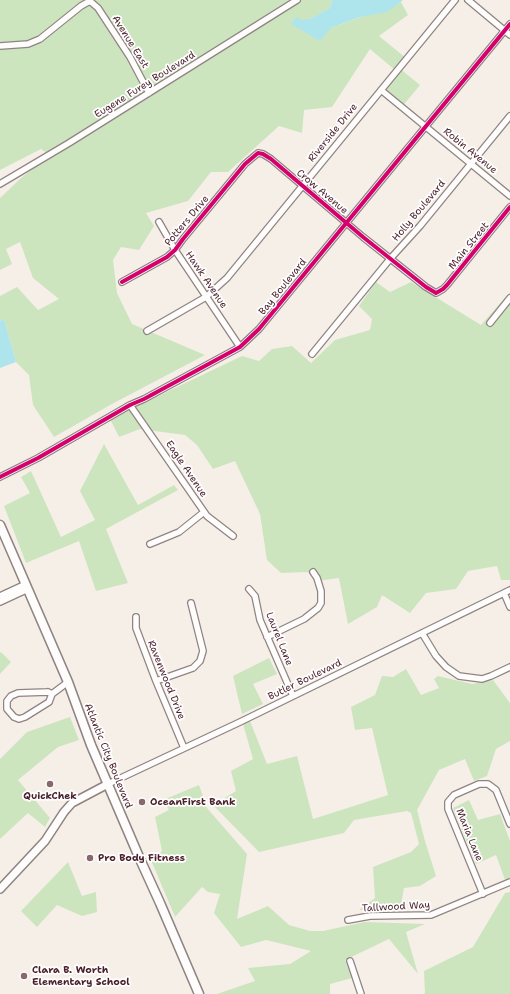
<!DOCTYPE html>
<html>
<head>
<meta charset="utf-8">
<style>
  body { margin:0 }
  canvas { display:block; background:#f5efe8 }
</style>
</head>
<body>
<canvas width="510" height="994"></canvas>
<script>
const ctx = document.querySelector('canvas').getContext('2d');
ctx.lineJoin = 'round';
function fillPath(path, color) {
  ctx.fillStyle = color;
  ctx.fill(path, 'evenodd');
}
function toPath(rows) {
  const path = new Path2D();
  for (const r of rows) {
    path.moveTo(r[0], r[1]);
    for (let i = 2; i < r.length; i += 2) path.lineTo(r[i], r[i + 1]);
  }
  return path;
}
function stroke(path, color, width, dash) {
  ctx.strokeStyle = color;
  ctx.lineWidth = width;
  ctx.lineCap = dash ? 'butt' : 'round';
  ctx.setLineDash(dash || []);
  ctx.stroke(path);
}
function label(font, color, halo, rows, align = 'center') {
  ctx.font = font + ' "Shantell Sans",sans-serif';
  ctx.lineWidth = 3.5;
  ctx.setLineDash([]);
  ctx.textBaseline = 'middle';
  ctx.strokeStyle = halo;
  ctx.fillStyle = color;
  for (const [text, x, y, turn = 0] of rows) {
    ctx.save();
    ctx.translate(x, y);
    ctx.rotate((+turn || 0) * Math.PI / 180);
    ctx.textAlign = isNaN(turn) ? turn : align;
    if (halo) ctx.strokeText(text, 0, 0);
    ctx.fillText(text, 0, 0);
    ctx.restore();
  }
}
const green = toPath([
  [0,0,332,0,330,8,305,22,291,24,331,28,401,2,408,15,379,36,406,58,398,67,420,85,401,108,379,89,395,70,370,49,332,107,304,110,302,133,279,126,228,172,211,172,188,201,146,213,154,226,139,250,121,247,113,260,117,293,132,324,205,355,112,404,54,437,33,405,29,375,16,362,4,319,0,321,0,296,17,287,38,310,59,299,33,278,20,242,6,249,12,264,0,270,0,198,20,179,50,155,41,149,0,170],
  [376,282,390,292,411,282,481,325,510,292,510,580,501,580,497,566,468,571,456,589,426,593,410,613,382,595,377,607,348,624,339,578,317,581,308,572,281,573,267,560,260,514,235,461,213,469,197,445,185,435,140,429,119,437,110,419,242,356,259,361,272,349,292,346,311,363,335,340,370,330,372,319,359,306],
  [104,444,138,505,174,485,178,490,106,529,128,583,96,591,79,541,26,563,4,506,30,493,21,477,31,471,61,537,95,520,80,491],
  [1,652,11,662,0,674,0,653],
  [269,658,277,674,253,684,263,704,242,714,233,676],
  [406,669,421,695,439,688,434,679,438,676,472,684,493,680,510,703,510,741,496,749,487,776,474,781,465,759,439,770,417,810,425,841,436,876,420,886,404,888,400,910,359,910,375,898,373,867,411,852,419,844,411,813,407,811,354,820,344,833,259,852,213,805,236,791,231,771,253,759,243,724,250,721,267,764,297,756,313,819,388,795,372,728,355,730,351,707,375,695,382,676,393,677],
  [70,717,79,740,58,747,18,780,50,818,45,827,28,813,0,839,0,759,27,732],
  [199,785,207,808,247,854,237,919,268,906,289,925,310,931,323,931,365,922,425,924,406,932,418,974,389,939,345,960,352,978,330,984,330,994,217,994,255,981,248,968,290,964,311,951,266,940,241,947,214,913,220,894,208,892,202,887,175,917,151,860,162,851,155,817,169,810,163,800],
  [469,800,478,820,500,814,510,841,510,878,505,880,496,855,476,864,453,808],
  [68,862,82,896,96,892,97,912,82,916,57,905,37,927,21,911],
  [510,892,510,994,423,994,425,993,424,971,473,947,505,893]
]);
const water = toPath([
  [332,0,403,0,387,12,360,17,331,28,320,41,291,24,296,17,301,20,310,19,330,8],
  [4,319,16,362,0,368,0,321]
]);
const minor = toPath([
  [468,0,510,35],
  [0,46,28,44,40,39,81,6,88,2,91,2,98,8,130,57,149,93],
  [381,90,510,196],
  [0,184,69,143,297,0],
  [159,222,175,250,240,347],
  [122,282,167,257,175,250,183,239,245,164,258,153,263,154,271,159,363,237,426,287,436,293,443,289,447,285,510,207],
  [490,323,510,298],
  [147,331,206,297,227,278,455,0],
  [312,354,390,259,420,226,510,116],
  [130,405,207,516,233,536],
  [0,477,38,458,130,405,144,399,240,347,259,329,510,24],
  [150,544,179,532,204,512],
  [249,589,255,596,260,620,293,696],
  [504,593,510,607],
  [0,596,26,584],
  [0,602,28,589],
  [136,617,136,628,156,681,184,748],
  [422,633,436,656,446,667,459,676,482,679,491,676,510,667],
  [267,637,304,619,318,608,321,603,321,591,317,578,313,572],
  [156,681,193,668,200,661,203,651,191,603],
  [48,692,52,694,49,702,25,717,19,719,14,717,7,709,7,701,11,696,18,693,48,692],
  [52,694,68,682],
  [108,784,240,722,510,590],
  [483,894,448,809,448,802,454,795,479,784,488,784,496,790,510,824],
  [348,920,370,916,431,915,510,882],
  [350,961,361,994]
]);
const major = toPath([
  [0,889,45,841,64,812,72,803,108,784]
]);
const highway = toPath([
  [0,525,68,682,91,745,139,857,160,903,199,994]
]);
const cycleway = toPath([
  [122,282,167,257,175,250,183,239,245,164,258,153,263,154,271,159,363,237,426,287,436,293,443,289,447,285,510,207],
  [0,477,38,458,130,405,144,399,240,347,259,329,510,24]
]);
const markers = [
  [50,784,4,"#86686d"],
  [142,802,4,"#86686d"],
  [90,858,4,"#86686d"],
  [24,976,4,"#86686d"]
];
const streetNames = [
  ["Avenue East",130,42,58],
  ["Eugene Furey Boulevard",145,85,-32],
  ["Riverside Drive",333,133,-51],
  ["Robin Avenue",470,151,39],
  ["Crow Avenue",322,192,40],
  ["Holly Boulevard",419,211,-50],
  ["Potters Drive",187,221,-50],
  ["Main Street",469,246,-51],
  ["Hawk Avenue",206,280,56],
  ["Bay Boulevard",283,287,-51],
  ["Eagle Avenue",186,469,56],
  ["Laurel Lane",279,639,68],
  ["Ravenwood Drive",166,680,68],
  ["Butler Boulevard",305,680,-26],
  ["Atlantic City Boulevard",108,756,68],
  ["Maria Lane",469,835,68],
  ["Tallwood Way",396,907,-3]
];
const poiNames = [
  ["QuickChek",50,796,"center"],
  ["OceanFirst Bank",150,802],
  ["Pro Body Fitness",98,858],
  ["Clara B. Worth",32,970],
  ["Elementary School",32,982]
];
fillPath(green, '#cde5bf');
fillPath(water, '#aee4eb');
stroke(minor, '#8f8483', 8);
stroke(major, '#8f8483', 10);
stroke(highway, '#8f8483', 11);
stroke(minor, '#fefdfc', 5.5);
stroke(major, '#fefdfc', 7);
stroke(highway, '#fefdfc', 8);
stroke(cycleway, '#d6006c', 4);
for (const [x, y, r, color] of markers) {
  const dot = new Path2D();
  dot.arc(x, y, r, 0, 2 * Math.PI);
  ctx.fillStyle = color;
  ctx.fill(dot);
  stroke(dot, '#fff', 1.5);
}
label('10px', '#4a1f2b', '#fff', streetNames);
label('bold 10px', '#4a1f2b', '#fff', poiNames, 'left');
</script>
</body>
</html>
